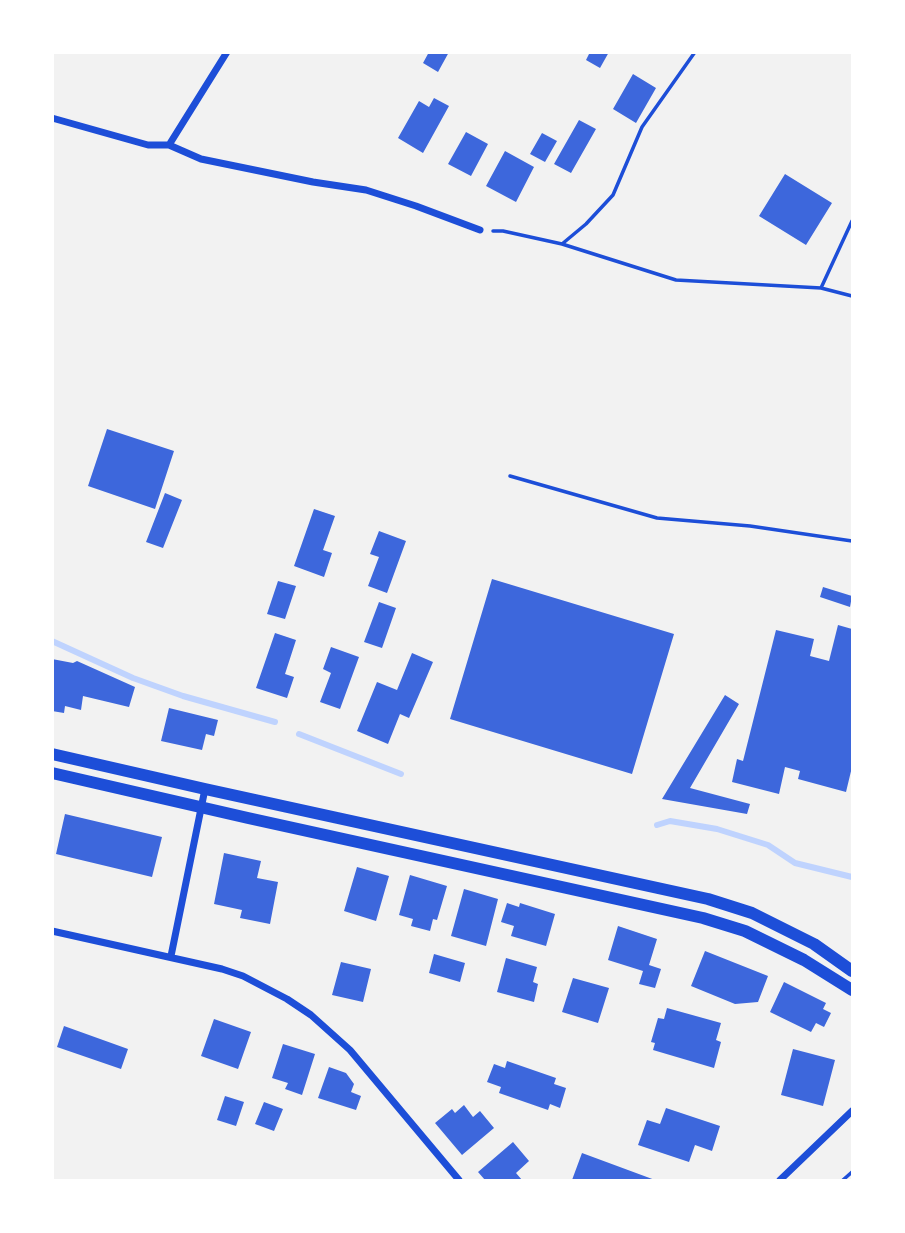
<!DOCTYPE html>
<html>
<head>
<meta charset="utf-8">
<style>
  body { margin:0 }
  #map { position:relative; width:905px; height:1233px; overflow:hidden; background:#f2f2f2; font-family:"DejaVu Sans",sans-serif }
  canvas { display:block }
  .frame { position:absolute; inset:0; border:54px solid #fff; pointer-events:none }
</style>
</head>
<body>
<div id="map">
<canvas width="905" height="1233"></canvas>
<div class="frame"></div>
</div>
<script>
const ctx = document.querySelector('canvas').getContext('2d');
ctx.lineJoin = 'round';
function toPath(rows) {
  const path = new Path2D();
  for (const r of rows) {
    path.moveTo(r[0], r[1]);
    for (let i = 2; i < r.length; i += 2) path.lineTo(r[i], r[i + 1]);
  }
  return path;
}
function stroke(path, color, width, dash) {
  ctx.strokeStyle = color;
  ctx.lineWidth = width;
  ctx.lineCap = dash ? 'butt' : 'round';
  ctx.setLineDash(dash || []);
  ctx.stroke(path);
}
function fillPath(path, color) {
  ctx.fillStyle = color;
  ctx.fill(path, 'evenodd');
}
const stream = toPath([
  [52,641,133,678,183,696,275,722],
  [299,734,401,774],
  [657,825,670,821,717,829,768,845,795,863,852,877]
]);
const building = toPath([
  [429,52,449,52,438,72,423,63],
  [590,52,609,52,600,68,586,60],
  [633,74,656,88,636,123,613,109],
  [434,98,449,106,423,153,398,138,419,101,429,107],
  [579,120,596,129,571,173,554,164],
  [466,132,488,144,471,176,448,164],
  [542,133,557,141,545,162,530,154],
  [505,151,534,167,516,202,486,186],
  [785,174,832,203,806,245,759,216],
  [107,429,174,451,155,509,88,486],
  [165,493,182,500,163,548,146,542],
  [314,509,335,516,323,550,332,553,324,577,294,566],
  [379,531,406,541,387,593,368,586,379,557,370,554],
  [492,579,674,634,632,774,450,719],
  [278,581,296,586,285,619,267,614],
  [823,587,852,596,850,607,820,597],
  [379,602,396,608,382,648,364,642],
  [838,625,852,629,852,767,846,792,798,779,800,771,785,767,779,794,732,782,737,759,743,761,776,630,814,639,810,656,829,661],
  [275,633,296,640,285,674,294,677,287,698,256,688],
  [331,647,359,657,340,709,320,702,331,673,323,669],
  [412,653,433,662,409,718,400,714,388,744,357,731,377,682,397,690],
  [52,659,73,663,77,661,135,687,129,707,83,696,81,710,65,706,64,713,52,711],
  [725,695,739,704,690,788,750,804,747,814,662,799],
  [169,708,218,720,214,736,206,734,202,750,161,741],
  [65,814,162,837,152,877,56,854],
  [224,853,261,861,257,878,278,882,270,924,240,918,242,910,214,904],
  [357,867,389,876,376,921,344,911],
  [410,875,447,886,437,920,433,919,430,931,411,926,413,919,399,915],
  [464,889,498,899,486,946,451,936],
  [507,903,519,907,520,903,555,914,546,946,511,936,514,926,501,922],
  [618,926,657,939,649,965,661,969,655,988,639,984,643,971,608,960],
  [705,951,768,976,758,1002,735,1004,691,986],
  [434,954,465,963,460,982,429,973],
  [506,958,537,967,533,982,538,984,534,1002,497,992],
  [341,962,371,969,363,1002,332,995],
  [573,978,609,988,598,1023,562,1012],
  [784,982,826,1003,823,1009,831,1013,824,1027,816,1023,811,1032,770,1012],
  [667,1008,721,1023,716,1040,721,1042,714,1068,653,1050,655,1043,651,1042,658,1018,664,1019],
  [214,1019,251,1032,238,1069,201,1056],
  [64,1026,128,1049,121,1069,57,1047],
  [283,1044,315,1054,302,1095,285,1089,288,1083,272,1078],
  [793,1049,835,1060,823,1106,781,1095],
  [507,1061,556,1078,554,1084,566,1088,560,1108,550,1104,548,1110,499,1093,501,1087,487,1082,494,1064,505,1068],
  [329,1067,346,1073,354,1084,351,1092,361,1096,356,1110,318,1098],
  [225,1096,244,1102,236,1126,217,1120],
  [264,1102,283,1109,274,1131,255,1124],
  [464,1105,473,1117,480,1111,494,1128,462,1155,435,1123,452,1109,455,1113],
  [666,1108,720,1126,712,1151,695,1145,689,1162,638,1145,647,1120,660,1124],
  [513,1142,529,1161,516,1173,522,1180,485,1180,478,1172],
  [582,1153,655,1180,572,1180]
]);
const path = toPath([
  [493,231,503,231,562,244,586,224,613,195,642,127,695,52],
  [562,244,676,280,821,288,852,296],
  [821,288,852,221],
  [510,476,657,518,750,526,852,541],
  [843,1180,852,1172]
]);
const minor = toPath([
  [52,118,148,145,169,145,201,159,313,182,366,190,416,206,480,230],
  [169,145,227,52],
  [52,931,222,969,243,976,287,999,311,1015,350,1050,459,1180],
  [171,956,205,789],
  [780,1180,852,1111]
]);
const tertiary = toPath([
  [52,754,205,789,708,899,752,913,814,944,852,971],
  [52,773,248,818,703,918,745,931,804,960,852,990]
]);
stroke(stream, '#bfd3fe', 6);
fillPath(building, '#3d67dc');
stroke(path, '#1d4ed8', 3.5);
stroke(minor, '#1d4ed8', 7);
stroke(tertiary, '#1d4ed8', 12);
</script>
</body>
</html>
